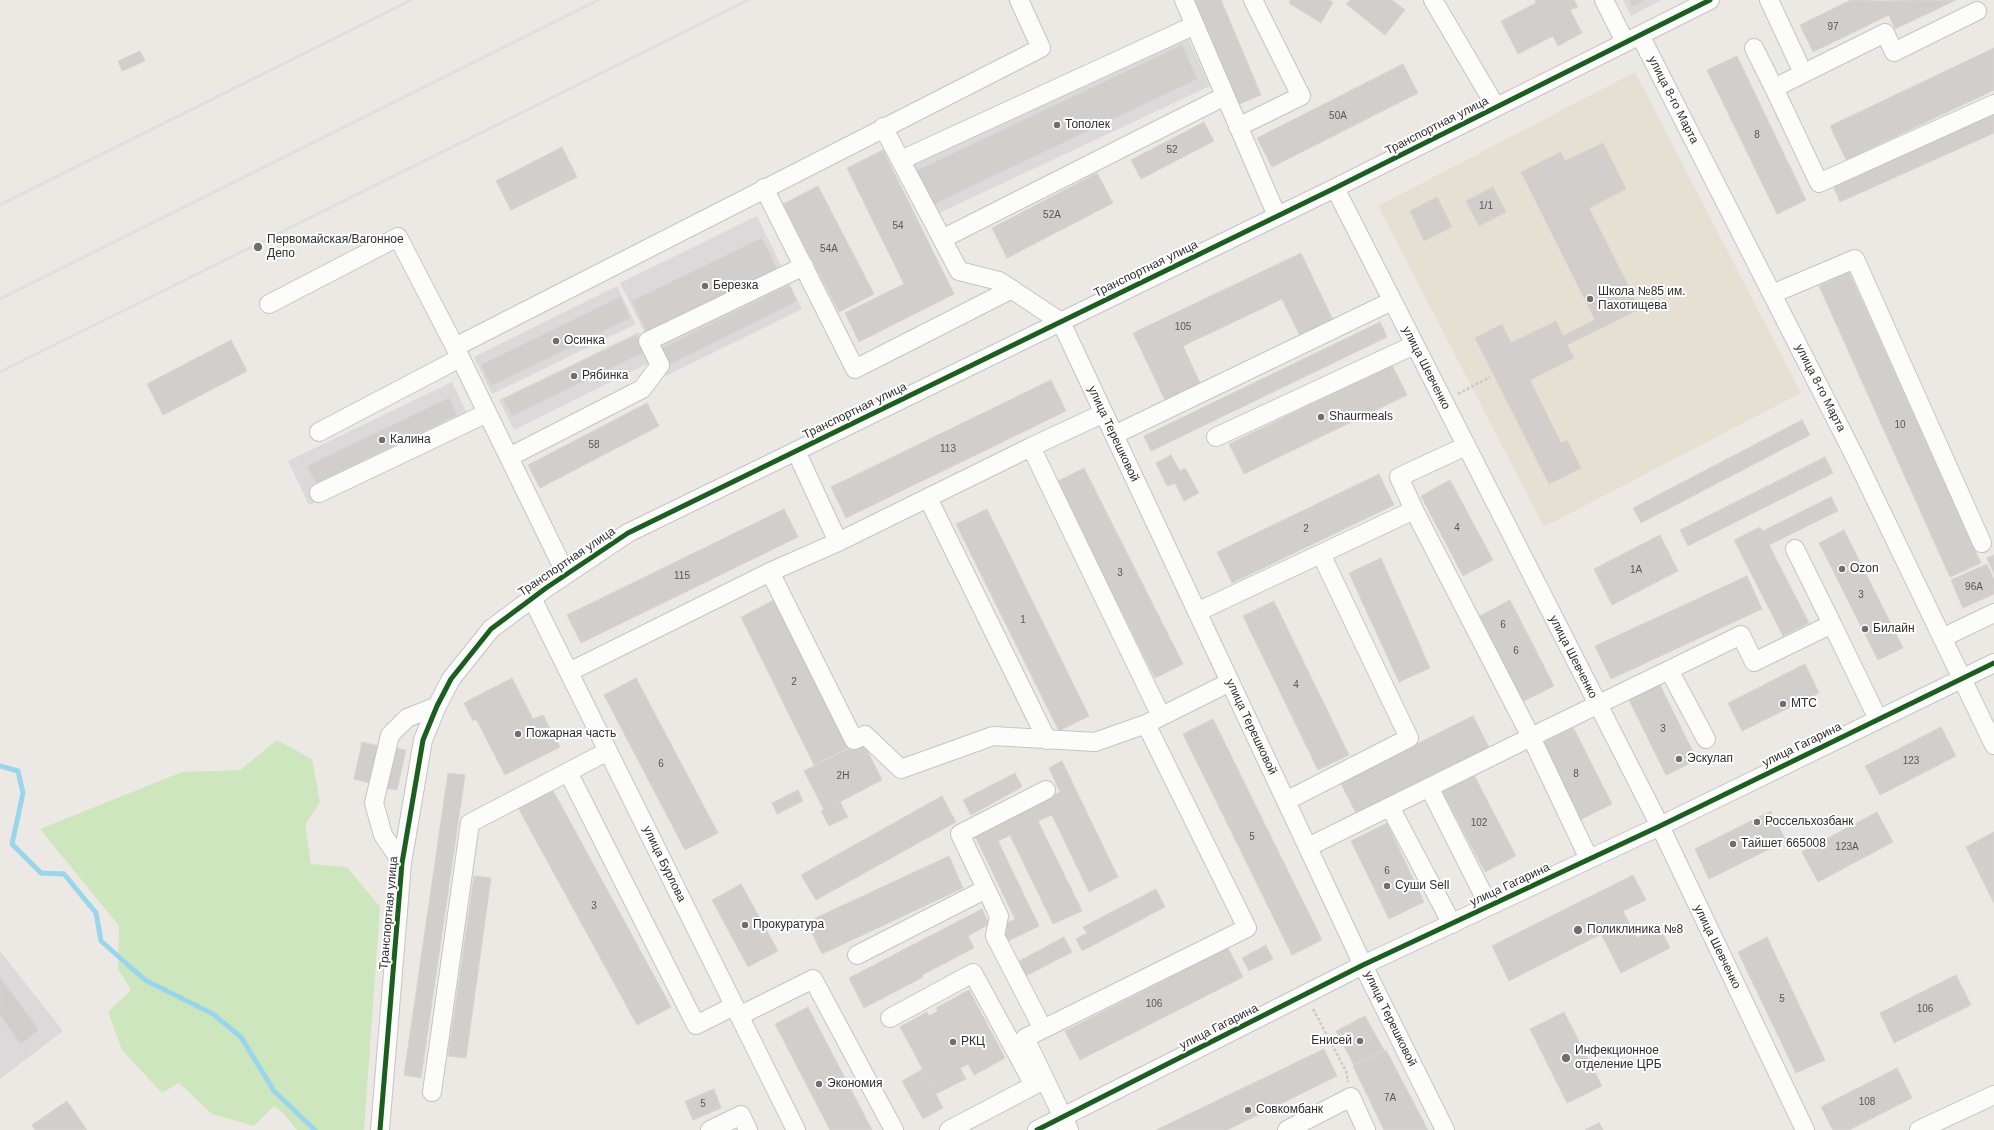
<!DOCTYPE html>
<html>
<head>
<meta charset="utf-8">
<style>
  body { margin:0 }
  canvas { display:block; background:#ece8e4 }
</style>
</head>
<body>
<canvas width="1994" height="1130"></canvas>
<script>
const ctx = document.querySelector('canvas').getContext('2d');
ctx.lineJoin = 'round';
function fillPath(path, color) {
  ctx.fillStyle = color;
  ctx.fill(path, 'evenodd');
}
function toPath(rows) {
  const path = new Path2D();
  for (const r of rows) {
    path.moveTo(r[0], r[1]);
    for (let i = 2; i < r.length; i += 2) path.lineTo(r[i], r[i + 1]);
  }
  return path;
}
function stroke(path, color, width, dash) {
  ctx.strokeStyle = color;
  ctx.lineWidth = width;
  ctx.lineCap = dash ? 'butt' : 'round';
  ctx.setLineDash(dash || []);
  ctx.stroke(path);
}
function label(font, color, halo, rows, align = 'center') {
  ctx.font = font + ' Helvetica,sans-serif';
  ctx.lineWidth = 4;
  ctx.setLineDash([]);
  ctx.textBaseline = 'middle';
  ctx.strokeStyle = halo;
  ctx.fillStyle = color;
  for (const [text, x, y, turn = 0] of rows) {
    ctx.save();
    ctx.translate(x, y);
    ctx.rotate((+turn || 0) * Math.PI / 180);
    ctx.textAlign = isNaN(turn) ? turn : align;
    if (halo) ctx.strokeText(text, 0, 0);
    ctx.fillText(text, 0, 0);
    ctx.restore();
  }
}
const industrial = toPath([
  [1623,0,1661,0,1631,16],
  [1181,23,1210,86,935,215,905,152],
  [757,216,802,309,666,376,620,283],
  [617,286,636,324,492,394,474,357],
  [639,332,653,361,514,430,499,400],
  [452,382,473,426,309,505,288,461],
  [0,951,63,1031,0,1079]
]);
const education = toPath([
  [1635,72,1801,393,1544,527,1378,206]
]);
const green = toPath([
  [277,740,312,759,320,802,305,825,311,864,347,867,380,907,364,1130,297,1130,285,1115,274,1106,254,1126,212,1114,179,1083,162,1093,122,1050,108,1012,131,990,118,969,119,926,40,829,182,772,240,770]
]);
const stream = toPath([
  [0,766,18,771,23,793,12,844,41,873,64,874,96,913,101,941,145,980,213,1014,241,1037,274,1091,315,1130]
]);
const building = toPath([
  [1187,0,1221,0,1261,95,1232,107,1187,0],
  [1291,0,1329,0,1333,2,1321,23,1289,3,1291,0],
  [1350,0,1392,0,1405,10,1385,35,1346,4,1350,0],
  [1535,0,1574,0,1578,7,1570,10,1582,33,1558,46,1553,36,1518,54,1501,21,1536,3,1535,0],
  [1629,0,1645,0,1632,7,1629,0],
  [1851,0,1879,1,1956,0,1895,29,1889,15,1813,52,1800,25,1851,0],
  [1182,45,1197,79,932,205,916,171,1182,45],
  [1994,48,1994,90,1846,160,1830,126,1994,48],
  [140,51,145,61,122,71,118,61,140,51],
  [1737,56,1806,200,1777,214,1707,70,1737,56],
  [1403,64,1418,93,1272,167,1257,138,1403,64],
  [1994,114,1994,133,1840,202,1833,186,1994,114],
  [1204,122,1214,141,1141,179,1131,160,1204,122],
  [1603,143,1626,189,1589,208,1640,309,1567,345,1574,358,1530,380,1561,443,1567,440,1581,468,1549,484,1475,338,1502,324,1511,343,1556,321,1563,336,1595,320,1521,172,1561,152,1565,161,1603,143],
  [562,147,577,177,511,210,496,181,562,147],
  [883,150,954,294,859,342,845,313,904,284,847,168,883,150],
  [1097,173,1113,203,1007,258,992,228,1097,173],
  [818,186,874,294,839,312,783,204,818,186],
  [1493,187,1506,212,1479,226,1466,201,1493,187],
  [1437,197,1452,227,1424,241,1410,211,1437,197],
  [762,238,778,271,648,334,632,301,762,238],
  [1301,253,1334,322,1301,338,1282,299,1183,346,1201,385,1166,402,1133,333,1301,253],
  [1849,272,1981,563,1950,577,1819,286,1849,272],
  [789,285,797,301,666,366,658,350,789,285],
  [620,297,630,318,491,386,481,365,620,297],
  [1380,322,1387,337,1151,451,1144,436,1380,322],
  [636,335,644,352,512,416,503,399,636,335],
  [231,340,247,371,163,415,147,384,231,340],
  [1392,365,1407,395,1244,474,1229,444,1392,365],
  [1051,380,1066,411,846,518,831,487,1051,380],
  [449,398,457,415,316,483,307,466,449,398],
  [647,403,659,426,540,488,528,465,647,403],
  [1802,420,1810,435,1641,523,1633,508,1802,420],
  [1171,455,1180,471,1185,468,1199,493,1184,501,1175,483,1167,486,1156,463,1171,455],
  [1825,457,1833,473,1688,546,1680,530,1825,457],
  [1084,468,1183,664,1155,678,1056,482,1084,468],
  [1379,474,1394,505,1232,583,1217,552,1379,474],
  [1450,480,1493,560,1463,576,1421,496,1450,480],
  [1831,497,1838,511,1769,545,1809,623,1783,636,1734,540,1760,527,1763,531,1831,497],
  [784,509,798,537,581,643,567,615,784,509],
  [987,509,1089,716,1059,731,956,524,987,509],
  [1844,530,1903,648,1878,660,1819,543,1844,530],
  [1660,535,1678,571,1612,605,1594,569,1660,535],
  [1994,555,1994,574,1987,558,1994,555],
  [1381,558,1430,668,1399,682,1349,573,1381,558],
  [1987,564,1994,580,1994,594,1963,608,1951,580,1987,564],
  [1747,576,1762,609,1611,679,1595,646,1747,576],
  [774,600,848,748,814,765,741,617,774,600],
  [1510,600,1554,686,1522,702,1478,617,1510,600],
  [1274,601,1349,755,1318,770,1243,616,1274,601],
  [1805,664,1819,693,1742,731,1728,703,1805,664],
  [512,678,533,719,543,715,560,747,505,775,476,719,473,721,464,703,512,678],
  [636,678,718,833,685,850,604,695,636,678],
  [1659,683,1697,760,1666,775,1628,698,1659,683],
  [1473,716,1490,749,1357,815,1340,782,1473,716],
  [1213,719,1322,940,1292,955,1183,734,1213,719],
  [1573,727,1612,804,1580,820,1541,744,1573,727],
  [1941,727,1956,756,1880,795,1865,766,1941,727],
  [362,742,379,746,370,783,354,779,362,742],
  [863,742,882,780,824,810,804,771,863,742],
  [395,748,406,750,397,790,386,788,395,748],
  [1062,761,1118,877,1089,892,1052,815,1038,821,1082,911,1053,924,1010,835,998,841,1039,926,1006,942,999,926,1015,919,974,834,1060,792,1049,768,1062,761],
  [448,773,465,775,421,1078,404,1075,448,773],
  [1015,773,1022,787,971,815,963,800,1015,773],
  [1474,775,1516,856,1485,872,1442,791,1474,775],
  [550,785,671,1007,637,1025,516,804,550,785],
  [798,790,803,801,777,814,772,803,798,790],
  [942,796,956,822,816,900,801,875,942,796],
  [840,802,848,817,829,826,821,811,840,802],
  [1771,811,1786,841,1709,879,1695,849,1771,811],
  [1877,812,1893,842,1818,882,1802,852,1877,812],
  [1387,823,1424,902,1389,919,1351,841,1387,823],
  [1994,832,1994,903,1966,847,1994,832],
  [949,856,963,888,822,954,807,922,949,856],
  [1633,875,1646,900,1623,911,1637,938,1659,926,1670,948,1621,973,1601,934,1509,981,1492,946,1633,875],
  [474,876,491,878,466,1058,448,1056,474,876],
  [741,884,778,951,748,967,712,900,741,884],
  [1156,889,1165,907,1082,951,1076,939,1087,933,1083,927,1156,889],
  [982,909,989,924,968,936,974,948,922,975,923,977,864,1008,849,978,982,909],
  [1064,937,1072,952,1026,976,1019,961,1064,937],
  [1767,937,1825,1060,1796,1073,1738,952,1767,937],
  [1266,945,1273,959,1249,971,1242,958,1266,945],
  [1228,948,1243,977,1080,1060,1065,1031,1228,948],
  [1956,975,1971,1005,1894,1043,1880,1013,1956,975],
  [0,977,39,1030,21,1044,0,1015,0,977],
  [969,990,1005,1058,974,1075,968,1064,960,1068,966,1079,936,1094,900,1027,927,1012,929,1016,938,1011,936,1008,969,990],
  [808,1007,872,1130,830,1130,775,1024,808,1007],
  [1564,1012,1602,1086,1567,1103,1530,1029,1564,1012],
  [1365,1016,1384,1050,1354,1065,1336,1031,1365,1016],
  [1324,1049,1337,1076,1227,1130,1156,1130,1324,1049],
  [1386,1050,1428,1130,1384,1130,1353,1066,1386,1050],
  [1897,1068,1912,1098,1849,1130,1833,1130,1821,1107,1897,1068],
  [923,1069,943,1108,923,1119,902,1081,923,1069],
  [714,1089,721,1108,693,1120,685,1101,714,1089],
  [67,1101,87,1130,35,1130,32,1125,67,1101],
  [1599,1123,1603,1130,1585,1130,1599,1123]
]);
const path = toPath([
  [1458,394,1490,377],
  [1313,1009,1346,1071,1348,1082]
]);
const minor = toPath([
  [1184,0,1277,216],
  [1433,0,1496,107],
  [1604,0,1625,42],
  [1769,0,1803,73],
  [1977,11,1894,52,1885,33,1774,88,1819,183,1994,104],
  [1640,35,1856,459,1994,745],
  [1754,48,1774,88],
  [883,127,959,271,999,281,1061,322,1363,965,1445,1130],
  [1238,127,1301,96,1253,0],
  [901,160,1195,25],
  [764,188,855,369,1012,289],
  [1335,188,1660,826,1805,1130],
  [942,239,1225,96],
  [1772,294,1855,259,1982,543],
  [269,304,398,237,455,347],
  [1104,413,1031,447,1161,716],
  [319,432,460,358],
  [1114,435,1392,301],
  [1216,437,1414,345],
  [796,451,838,542],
  [508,454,515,454,642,389,660,365,648,341,804,266],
  [319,493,487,413],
  [928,498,1047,740],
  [1795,549,1832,624],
  [770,572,854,740,865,735,901,769,993,736,1095,742,1146,724],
  [566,574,455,347,1041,48,1019,0],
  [532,598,796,1130],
  [1197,612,1414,510,1399,477,1466,446],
  [1942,638,1994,613],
  [1669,670,1706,739],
  [569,672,770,572,838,542,1031,447],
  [608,751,568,772,696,1025,734,1006],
  [1429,787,1489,906],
  [1286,801,1409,738,1321,554],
  [1390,807,1452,924],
  [1308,847,1531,737,1412,506],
  [1589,859,1531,737,1741,635,1754,662,1832,624,1878,719],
  [402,863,383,835,374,803,390,735,407,718,437,706],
  [857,955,986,889],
  [739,1016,813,979,894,1130],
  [890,1018,973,973,1034,1085],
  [1043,1029,995,936,999,916,960,834,1046,790],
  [432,1092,470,823,568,772],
  [380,1130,402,863,423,740,437,706,451,679,491,629,546,588,628,533,1335,188,1710,0],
  [710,1130,741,1115,748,1130],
  [949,1130,1044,1080],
  [1037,1130,1363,965,1660,826,1994,663],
  [1069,1130,1025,1038,1247,928,1146,724,1230,682],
  [1287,1130,1351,1097,1366,1130],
  [1919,1130,1994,1095]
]);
const rail = toPath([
  [0,205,411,0],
  [0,299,598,0],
  [0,372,748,0]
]);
const cycleway = toPath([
  [380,1130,402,863,423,740,437,706,451,679,491,629,546,588,628,533,1335,188,1710,0],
  [1037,1130,1363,965,1660,826,1994,663]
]);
const markers = [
  [1057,125,4,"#706f6e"],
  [258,247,5,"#706f6e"],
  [705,286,4,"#706f6e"],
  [1590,299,4,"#706f6e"],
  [556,341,4,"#706f6e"],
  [574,376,4,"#706f6e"],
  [1321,417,4,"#706f6e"],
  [382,440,4,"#706f6e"],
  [1842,569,4,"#706f6e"],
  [1865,629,4,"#706f6e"],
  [1783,704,4,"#706f6e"],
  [518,734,4,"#706f6e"],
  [1679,759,4,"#706f6e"],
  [1757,822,4,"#706f6e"],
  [1733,844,4,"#706f6e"],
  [1387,886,4,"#706f6e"],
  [745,925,4,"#706f6e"],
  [1578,930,5,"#706f6e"],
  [1360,1041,4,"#706f6e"],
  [953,1042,4,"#706f6e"],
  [1566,1058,5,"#706f6e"],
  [819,1084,4,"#706f6e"],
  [1248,1110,4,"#706f6e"]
];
const numberNames = [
  ["97",1833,27],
  ["50А",1338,116],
  ["8",1757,135],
  ["52",1172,150],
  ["1/1",1486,206],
  ["52А",1052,215],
  ["54",898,226],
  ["54А",829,249],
  ["105",1183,327],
  ["10",1900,425],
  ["58",594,445],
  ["113",948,449],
  ["4",1457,528],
  ["2",1306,529],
  ["1А",1636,570],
  ["3",1120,573],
  ["115",682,576],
  ["96А",1974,587],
  ["3",1861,595],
  ["1",1023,620],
  ["6",1503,625],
  ["6",1516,651],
  ["2",794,682],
  ["4",1296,685],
  ["3",1663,729],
  ["123",1911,761],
  ["6",661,764],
  ["8",1576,774],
  ["2Н",843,776],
  ["102",1479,823],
  ["5",1252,837],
  ["123А",1847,847],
  ["6",1387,871],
  ["3",594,906],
  ["5",1782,999],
  ["106",1154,1004],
  ["106",1925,1009],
  ["7А",1390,1098],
  ["108",1867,1102],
  ["5",703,1104]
];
const streetNames = [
  ["улица 8-го Марта",1673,100,63],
  ["Транспортная улица",1437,126,-27],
  ["Транспортная улица",1146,269,-26],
  ["улица Шевченко",1426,368,63],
  ["улица 8-го Марта",1820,388,63],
  ["Транспортная улица",855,411,-26],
  ["улица Терешковой",1113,434,65],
  ["Транспортная улица",567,562,-34],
  ["улица Шевченко",1573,657,63],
  ["улица Терешковой",1251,727,65],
  ["улица Гагарина",1802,745,-26],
  ["улица Бурлова",664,864,64],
  ["улица Гагарина",1510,885,-25],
  ["Транспортная улица",389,913,-85],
  ["улица Шевченко",1717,947,64],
  ["улица Терешковой",1390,1019,64],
  ["улица Гагарина",1219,1027,-27]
];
const poiNames = [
  ["Тополек",1065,125],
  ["Первомайская/Вагонное",267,240],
  ["Депо",267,254],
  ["Березка",713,286],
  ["Школа №85 им.",1598,292],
  ["Пахотищева",1598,306],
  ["Осинка",564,341],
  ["Рябинка",582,376],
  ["Shaurmeals",1329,417],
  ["Калина",390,440],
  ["Ozon",1850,569],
  ["Билайн",1873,629],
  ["МТС",1791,704],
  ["Пожарная часть",526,734],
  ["Эскулап",1687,759],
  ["Россельхозбанк",1765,822],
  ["Тайшет 665008",1741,844],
  ["Суши Sell",1395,886],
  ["Прокуратура",753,925],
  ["Поликлиника №8",1587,930],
  ["Енисей",1352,1041,"right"],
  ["РКЦ",961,1042],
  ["Инфекционное",1575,1051],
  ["отделение ЦРБ",1575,1065],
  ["Экономия",827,1084],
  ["Совкомбанк",1256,1110]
];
fillPath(industrial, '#dcd9db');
fillPath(education, '#e6e0d3');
fillPath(green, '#cee6be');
stroke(stream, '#99d6ec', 5);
fillPath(building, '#d1cecb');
stroke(building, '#d7d4d0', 1);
stroke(minor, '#c5c4c5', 20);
stroke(path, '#c9c9c8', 2.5, [3, 2]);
stroke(minor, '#fcfcfb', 18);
stroke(rail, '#dfdfe1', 3);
stroke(cycleway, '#1b5e20', 5);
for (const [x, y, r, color] of markers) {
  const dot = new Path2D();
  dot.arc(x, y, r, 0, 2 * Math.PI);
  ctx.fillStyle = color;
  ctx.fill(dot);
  stroke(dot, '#fff', 1.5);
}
label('10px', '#585857', null, numberNames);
label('12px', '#2e2e2e', '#fff', streetNames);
label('12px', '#2e2e2e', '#fff', poiNames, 'left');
</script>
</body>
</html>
